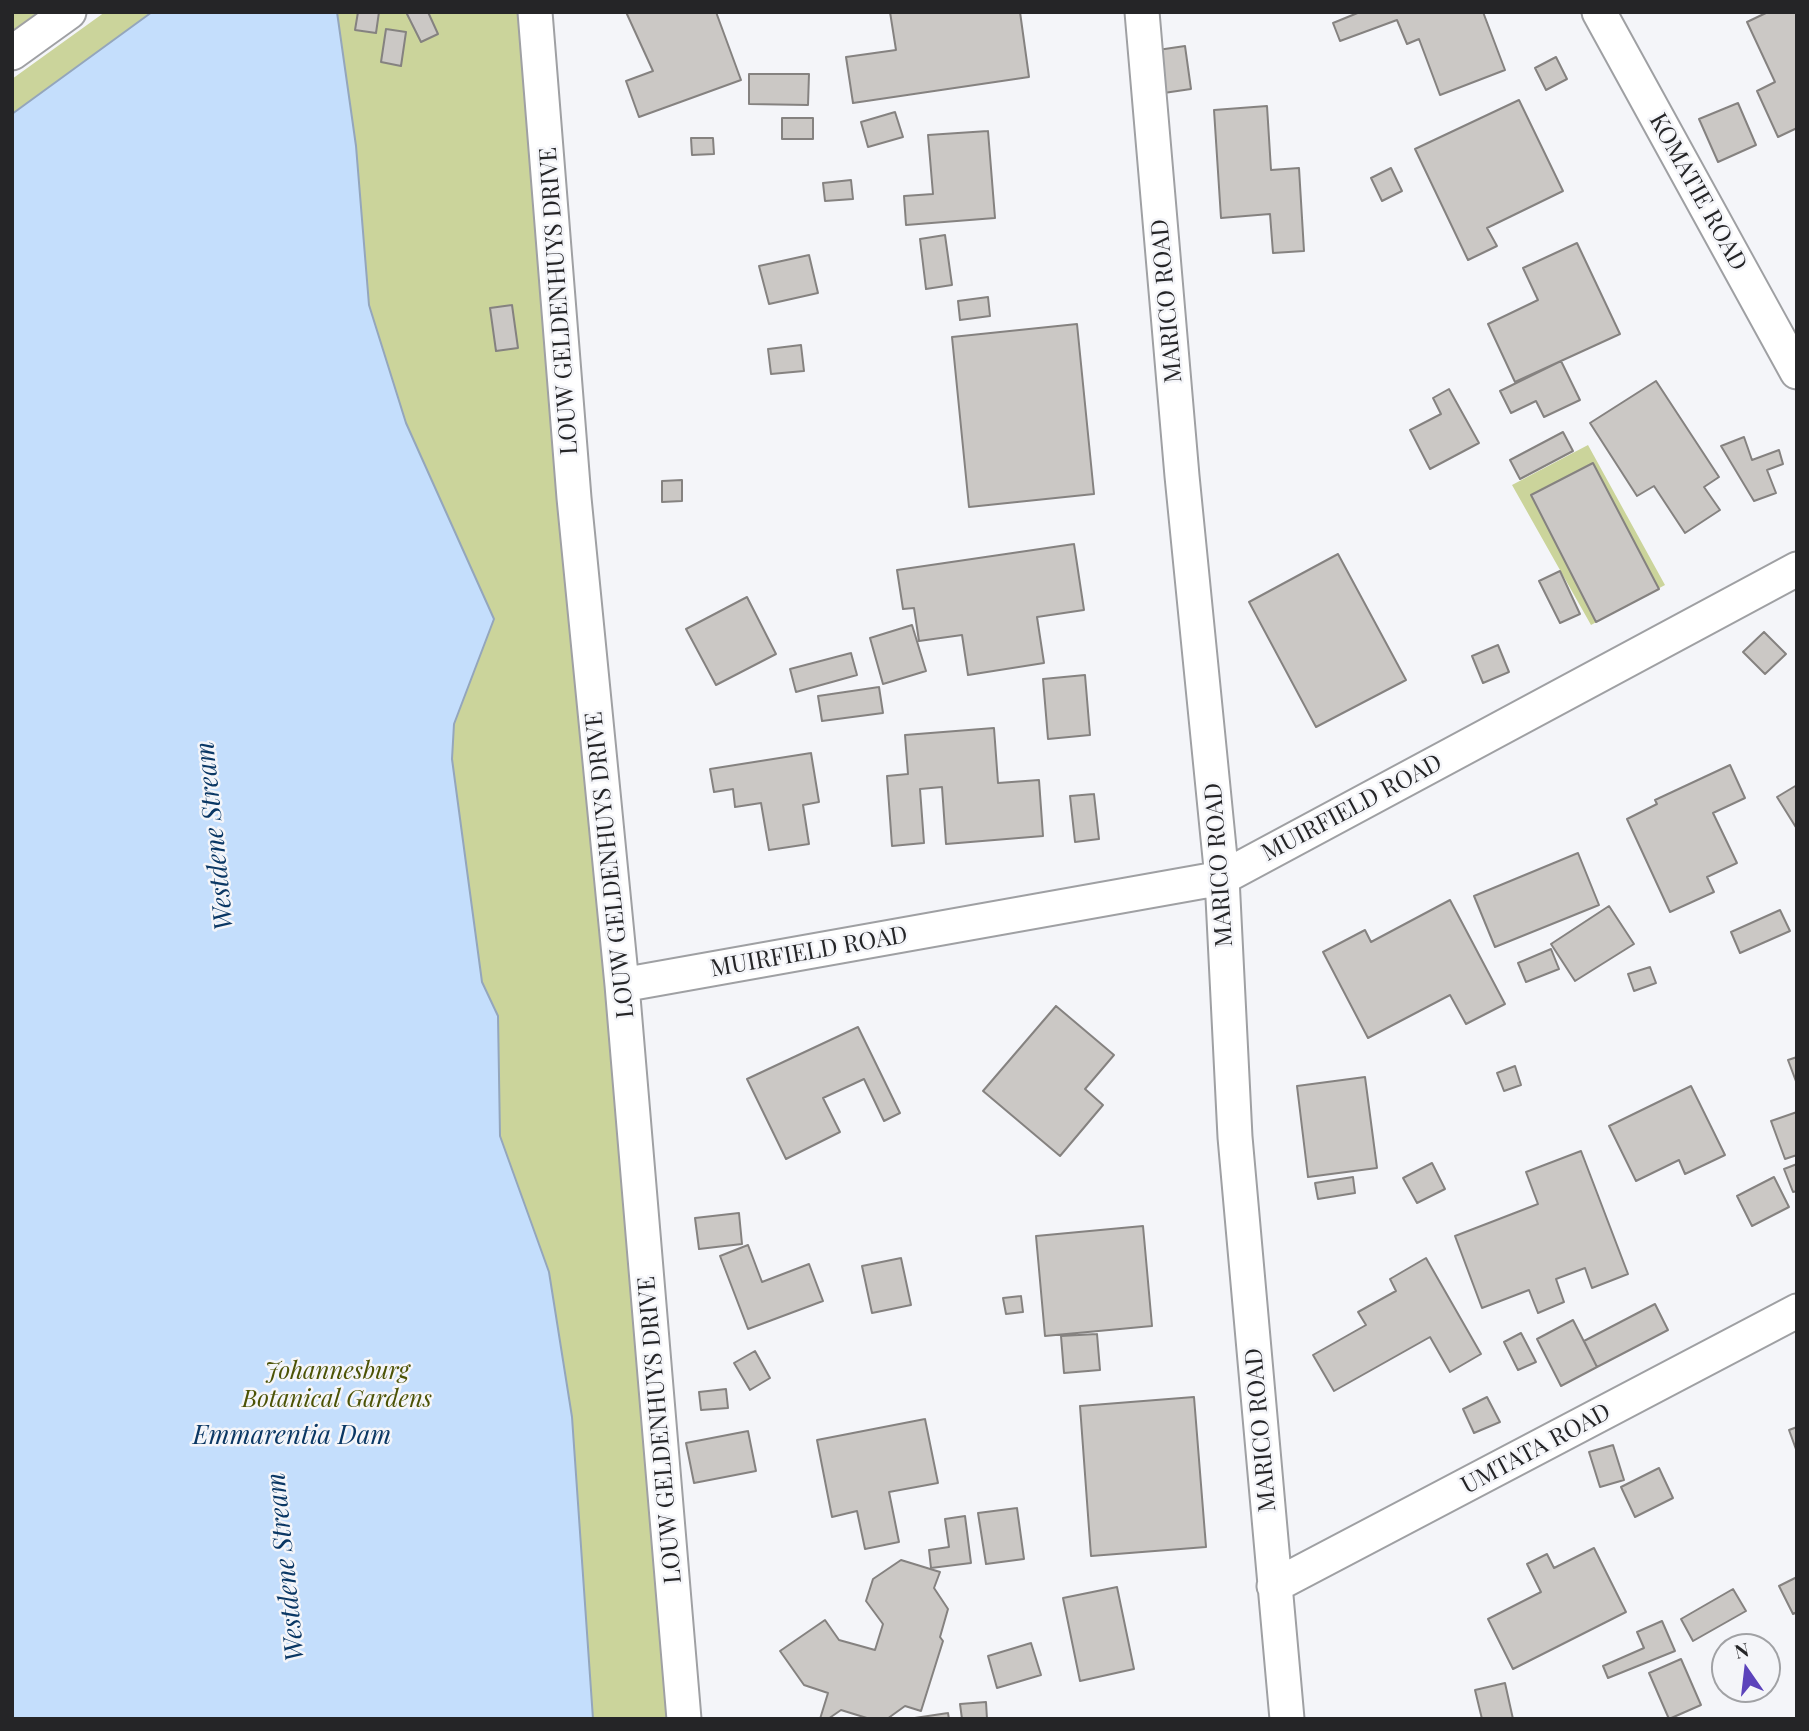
<!DOCTYPE html>
<style>
body{margin:0}
#map{position:relative;width:1809px;height:1731px;overflow:hidden;background:#f4f5f9;font-family:"Playfair Display",serif}
canvas{display:block}
.frame{position:absolute;inset:0;border:14px solid #252527;pointer-events:none}
.north{position:absolute;left:1711px;top:1633px;width:70px;height:70px;box-sizing:border-box;background:#f4f5f9;border:2px solid #a1a2a5;border-radius:50%;rotate:346deg;font-size:19px;font-weight:700;line-height:28px;text-align:center;color:#252527}
.north::after{content:'';display:block;margin:auto;width:24px;height:32px;background:#5c43bb;clip-path:polygon(50% 0,100% 100%,50% 72%,0 100%)}
</style>
<div id="map">
<canvas width="1809" height="1731"></canvas>
<div class="frame"></div>
<div class="north">N</div>
</div>
<script>
const ctx = document.querySelector('canvas').getContext('2d');
ctx.lineJoin = 'round';
function fillPath(path, color) {
  ctx.fillStyle = color;
  ctx.fill(path, 'evenodd');
}
function poly(rows) {
  const path = new Path2D();
  for (const r of rows) {
    path.moveTo(r[0], r[1]);
    for (let i = 2; i < r.length; i += 2) path.lineTo(r[i], r[i + 1]);
  }
  return path;
}
function strokePath(path, color, width, dash) {
  ctx.strokeStyle = color;
  ctx.lineWidth = width;
  ctx.lineCap = dash ? 'butt' : 'round';
  ctx.setLineDash(dash || []);
  ctx.stroke(path);
}
function write(font, color, halo, rows, align = 'center') {
  ctx.font = font + ' "Playfair Display",serif';
  ctx.lineWidth = 5;
  ctx.setLineDash([]);
  ctx.textBaseline = 'middle';
  ctx.strokeStyle = halo;
  ctx.fillStyle = color;
  for (const [text, x, y, turn = 0] of rows) {
    ctx.save();
    ctx.translate(x, y);
    ctx.rotate((+turn || 0) * Math.PI / 180);
    ctx.textAlign = isNaN(turn) ? turn : align;
    if (halo) ctx.strokeText(text, 0, 0);
    ctx.fillText(text, 0, 0);
    ctx.restore();
  }
}
const green = poly([
 [12,12,39,12,12,31],
 [105,12,532,12,688,1719,12,1719,12,79],
 [1588,445,1665,585,1591,625,1512,485]
]);
const water = poly([
 [152,12,337,12,356,146,369,305,406,423,494,619,454,724,452,759,482,982,498,1016,500,1136,549,1272,572,1417,593,1719,12,1719,12,114,152,12]
]);
const building = poly([
 [358,12,379,12,376,33,355,30,358,12],
 [406,12,428,12,438,34,421,42,406,12],
 [626,12,716,12,741,80,639,117,626,81,653,71,626,12],
 [890,12,1020,12,1029,77,853,103,846,57,896,50,890,12],
 [1360,12,1483,12,1505,70,1440,95,1419,39,1407,44,1397,20,1340,41,1333,23,1360,12],
 [1768,12,1797,12,1797,128,1778,137,1757,91,1775,82,1747,22,1768,12],
 [386,29,406,32,401,66,381,62,386,29],
 [1185,46,1191,89,1157,94,1151,51,1185,46],
 [1556,57,1567,79,1546,90,1535,68,1556,57],
 [749,74,809,74,808,105,749,104,749,74],
 [1519,100,1563,191,1487,228,1497,246,1468,260,1415,149,1519,100],
 [1738,103,1756,145,1718,162,1699,119,1738,103],
 [1267,106,1271,170,1299,168,1304,251,1273,253,1270,214,1221,218,1214,110,1267,106],
 [895,112,903,137,868,147,861,122,895,112],
 [782,118,813,118,813,139,782,139,782,118],
 [988,131,995,218,906,225,904,196,933,194,928,135,988,131],
 [691,138,713,138,714,154,692,155,691,138],
 [1391,168,1402,191,1382,201,1371,178,1391,168],
 [851,180,853,199,825,201,823,183,851,180],
 [945,235,952,285,926,289,920,239,945,235],
 [1577,243,1620,334,1515,382,1488,324,1538,300,1523,268,1577,243],
 [809,255,818,293,769,304,759,266,809,255],
 [988,297,990,316,960,320,958,301,988,297],
 [512,305,518,348,496,351,490,308,512,305],
 [1077,324,1094,494,969,507,952,337,1077,324],
 [801,345,804,371,771,374,768,349,801,345],
 [1561,361,1580,400,1544,417,1536,401,1511,413,1500,391,1561,361],
 [1656,381,1719,477,1704,487,1720,510,1685,533,1654,486,1637,496,1590,423,1656,381],
 [1449,389,1479,443,1430,469,1410,430,1441,414,1433,398,1449,389],
 [1563,432,1573,451,1520,479,1510,460,1563,432],
 [1744,437,1752,460,1779,450,1783,464,1767,470,1776,493,1754,501,1721,446,1744,437],
 [1593,463,1659,589,1596,622,1531,495,1593,463],
 [682,480,682,501,662,502,662,481,682,480],
 [1074,544,1084,610,1037,617,1044,663,968,675,962,635,919,641,914,608,903,609,897,570,1074,544],
 [1338,554,1406,680,1316,727,1249,602,1338,554],
 [1560,571,1580,614,1560,623,1539,581,1560,571],
 [747,597,776,654,716,685,686,629,747,597],
 [912,625,926,671,883,684,870,638,912,625],
 [1764,632,1786,654,1765,674,1743,652,1764,632],
 [1498,645,1509,672,1483,683,1472,656,1498,645],
 [851,653,857,675,796,692,790,669,851,653],
 [1085,675,1090,735,1048,739,1043,679,1085,675],
 [879,687,883,713,822,721,818,696,879,687],
 [994,728,998,783,1039,780,1043,836,946,844,942,787,920,789,924,843,892,846,887,776,908,774,905,735,994,728],
 [811,753,819,802,803,805,809,844,769,850,761,803,735,807,733,789,714,792,710,769,811,753],
 [1730,765,1745,798,1713,813,1737,863,1707,877,1714,892,1670,912,1627,819,1657,804,1655,800,1730,765],
 [1797,785,1797,829,1777,797,1797,785],
 [1094,794,1099,839,1075,842,1070,796,1094,794],
 [1578,853,1599,905,1495,947,1474,896,1578,853],
 [1450,900,1505,1004,1466,1024,1450,995,1368,1038,1323,952,1365,930,1371,942,1450,900],
 [1609,906,1634,944,1575,981,1551,944,1609,906],
 [1780,910,1790,931,1740,953,1731,932,1780,910],
 [1551,949,1559,969,1526,982,1518,963,1551,949],
 [1650,967,1656,983,1634,991,1628,974,1650,967],
 [1056,1006,1114,1055,1085,1089,1103,1105,1060,1156,983,1091,1056,1006],
 [858,1027,900,1113,884,1121,864,1079,823,1098,840,1132,786,1159,747,1079,858,1027],
 [1797,1057,1797,1084,1788,1060,1797,1057],
 [1515,1066,1521,1085,1504,1091,1497,1073,1515,1066],
 [1365,1077,1377,1168,1308,1177,1297,1086,1365,1077],
 [1691,1086,1725,1155,1685,1174,1679,1160,1636,1181,1609,1126,1691,1086],
 [1797,1112,1797,1155,1785,1159,1771,1121,1797,1112],
 [1581,1151,1628,1274,1592,1288,1585,1268,1556,1279,1564,1302,1538,1313,1529,1290,1482,1308,1455,1236,1538,1204,1526,1172,1581,1151],
 [1432,1163,1445,1189,1417,1203,1403,1178,1432,1163],
 [1797,1164,1797,1191,1793,1192,1784,1169,1797,1164],
 [1353,1177,1355,1193,1318,1199,1315,1183,1353,1177],
 [1774,1177,1789,1207,1752,1226,1737,1196,1774,1177],
 [739,1213,742,1244,699,1249,695,1218,739,1213],
 [1143,1226,1152,1326,1045,1336,1036,1236,1143,1226],
 [748,1245,762,1282,809,1264,823,1301,748,1329,720,1256,748,1245],
 [901,1258,911,1305,872,1313,862,1266,901,1258],
 [1426,1258,1481,1354,1450,1372,1430,1337,1334,1391,1313,1355,1366,1325,1358,1312,1396,1291,1390,1279,1426,1258],
 [1021,1296,1023,1312,1006,1314,1003,1298,1021,1296],
 [1655,1304,1668,1330,1597,1367,1584,1341,1655,1304],
 [1573,1320,1597,1367,1561,1386,1537,1339,1573,1320],
 [1521,1333,1536,1362,1518,1370,1504,1342,1521,1333],
 [1097,1334,1100,1370,1064,1373,1061,1336,1097,1334],
 [755,1351,770,1378,750,1390,734,1363,755,1351],
 [726,1389,728,1408,701,1410,699,1392,726,1389],
 [1194,1397,1206,1547,1091,1556,1080,1406,1194,1397],
 [1487,1397,1500,1422,1474,1433,1463,1409,1487,1397],
 [925,1419,938,1483,889,1492,899,1542,865,1549,857,1511,832,1517,817,1440,925,1419],
 [1797,1427,1797,1452,1789,1430,1797,1427],
 [748,1431,756,1471,694,1483,686,1443,748,1431],
 [1613,1445,1624,1480,1600,1487,1589,1452,1613,1445],
 [1659,1468,1673,1498,1635,1517,1621,1487,1659,1468],
 [1017,1508,1024,1559,986,1564,978,1513,1017,1508],
 [965,1516,971,1563,931,1568,929,1550,949,1547,945,1519,965,1516],
 [1594,1548,1626,1612,1513,1669,1488,1619,1541,1592,1527,1564,1547,1554,1554,1568,1594,1548],
 [901,1560,940,1572,934,1588,948,1609,940,1637,943,1641,921,1711,905,1706,887,1719,870,1719,841,1710,828,1719,820,1719,828,1693,804,1685,780,1651,825,1620,839,1640,875,1650,883,1624,866,1601,873,1579,901,1560],
 [1797,1577,1797,1612,1793,1614,1779,1586,1797,1577],
 [1117,1587,1134,1669,1080,1681,1063,1598,1117,1587],
 [1733,1589,1746,1611,1693,1641,1681,1619,1733,1589],
 [1662,1621,1675,1651,1608,1678,1603,1666,1644,1648,1637,1632,1662,1621],
 [1031,1643,1041,1675,997,1688,988,1656,1031,1643],
 [1681,1659,1701,1705,1669,1719,1649,1673,1681,1659],
 [1505,1683,1513,1719,1482,1719,1475,1690,1505,1683],
 [986,1702,987,1719,962,1719,960,1704,986,1702],
 [948,1713,949,1719,908,1719,948,1713]
]);
const minor = poly([
 [535,12,574,498,622,985,684,1719],
 [1142,12,1182,476,1222,878,1235,1137,1287,1719],
 [1599,12,1797,372],
 [12,53,69,12],
 [622,985,1222,878,1797,569],
 [1274,1586,1797,1311]
]);
const streetNames = [
 ["KOMATIE ROAD",1698,192,61],
 ["LOUW GELDENHUYS DRIVE",559,301,-94],
 ["MARICO ROAD",1167,301,-95],
 ["MUIRFIELD ROAD",1352,808,-28],
 ["LOUW GELDENHUYS DRIVE",610,865,-96],
 ["MARICO ROAD",1219,865,-94],
 ["MUIRFIELD ROAD",809,952,-10],
 ["LOUW GELDENHUYS DRIVE",660,1430,-95],
 ["MARICO ROAD",1261,1430,-95],
 ["UMTATA ROAD",1536,1449,-28]
];
const parkNames = [
 ["Johannesburg",337,1372],
 ["Botanical Gardens",337,1400]
];
const waterNames = [
 ["Westdene Stream",215,836,-96],
 ["Emmarentia Dam",292,1436],
 ["Westdene Stream",286,1567,-96]
];
fillPath(green, '#cbd49b');
fillPath(water, '#c4defc');
strokePath(water, '#94a6bc', 2);
fillPath(building, '#cbc8c5');
strokePath(building, '#858280', 2);
strokePath(minor, '#9fa0a3', 37);
strokePath(minor, '#fff', 33);
write('24px', '#252527', '#f4f5f9', streetNames);
write('italic 24px', '#4b5205', '#f4f5f9', parkNames);
write('italic 26px', '#0a3764', '#f4f5f9', waterNames);
</script>
